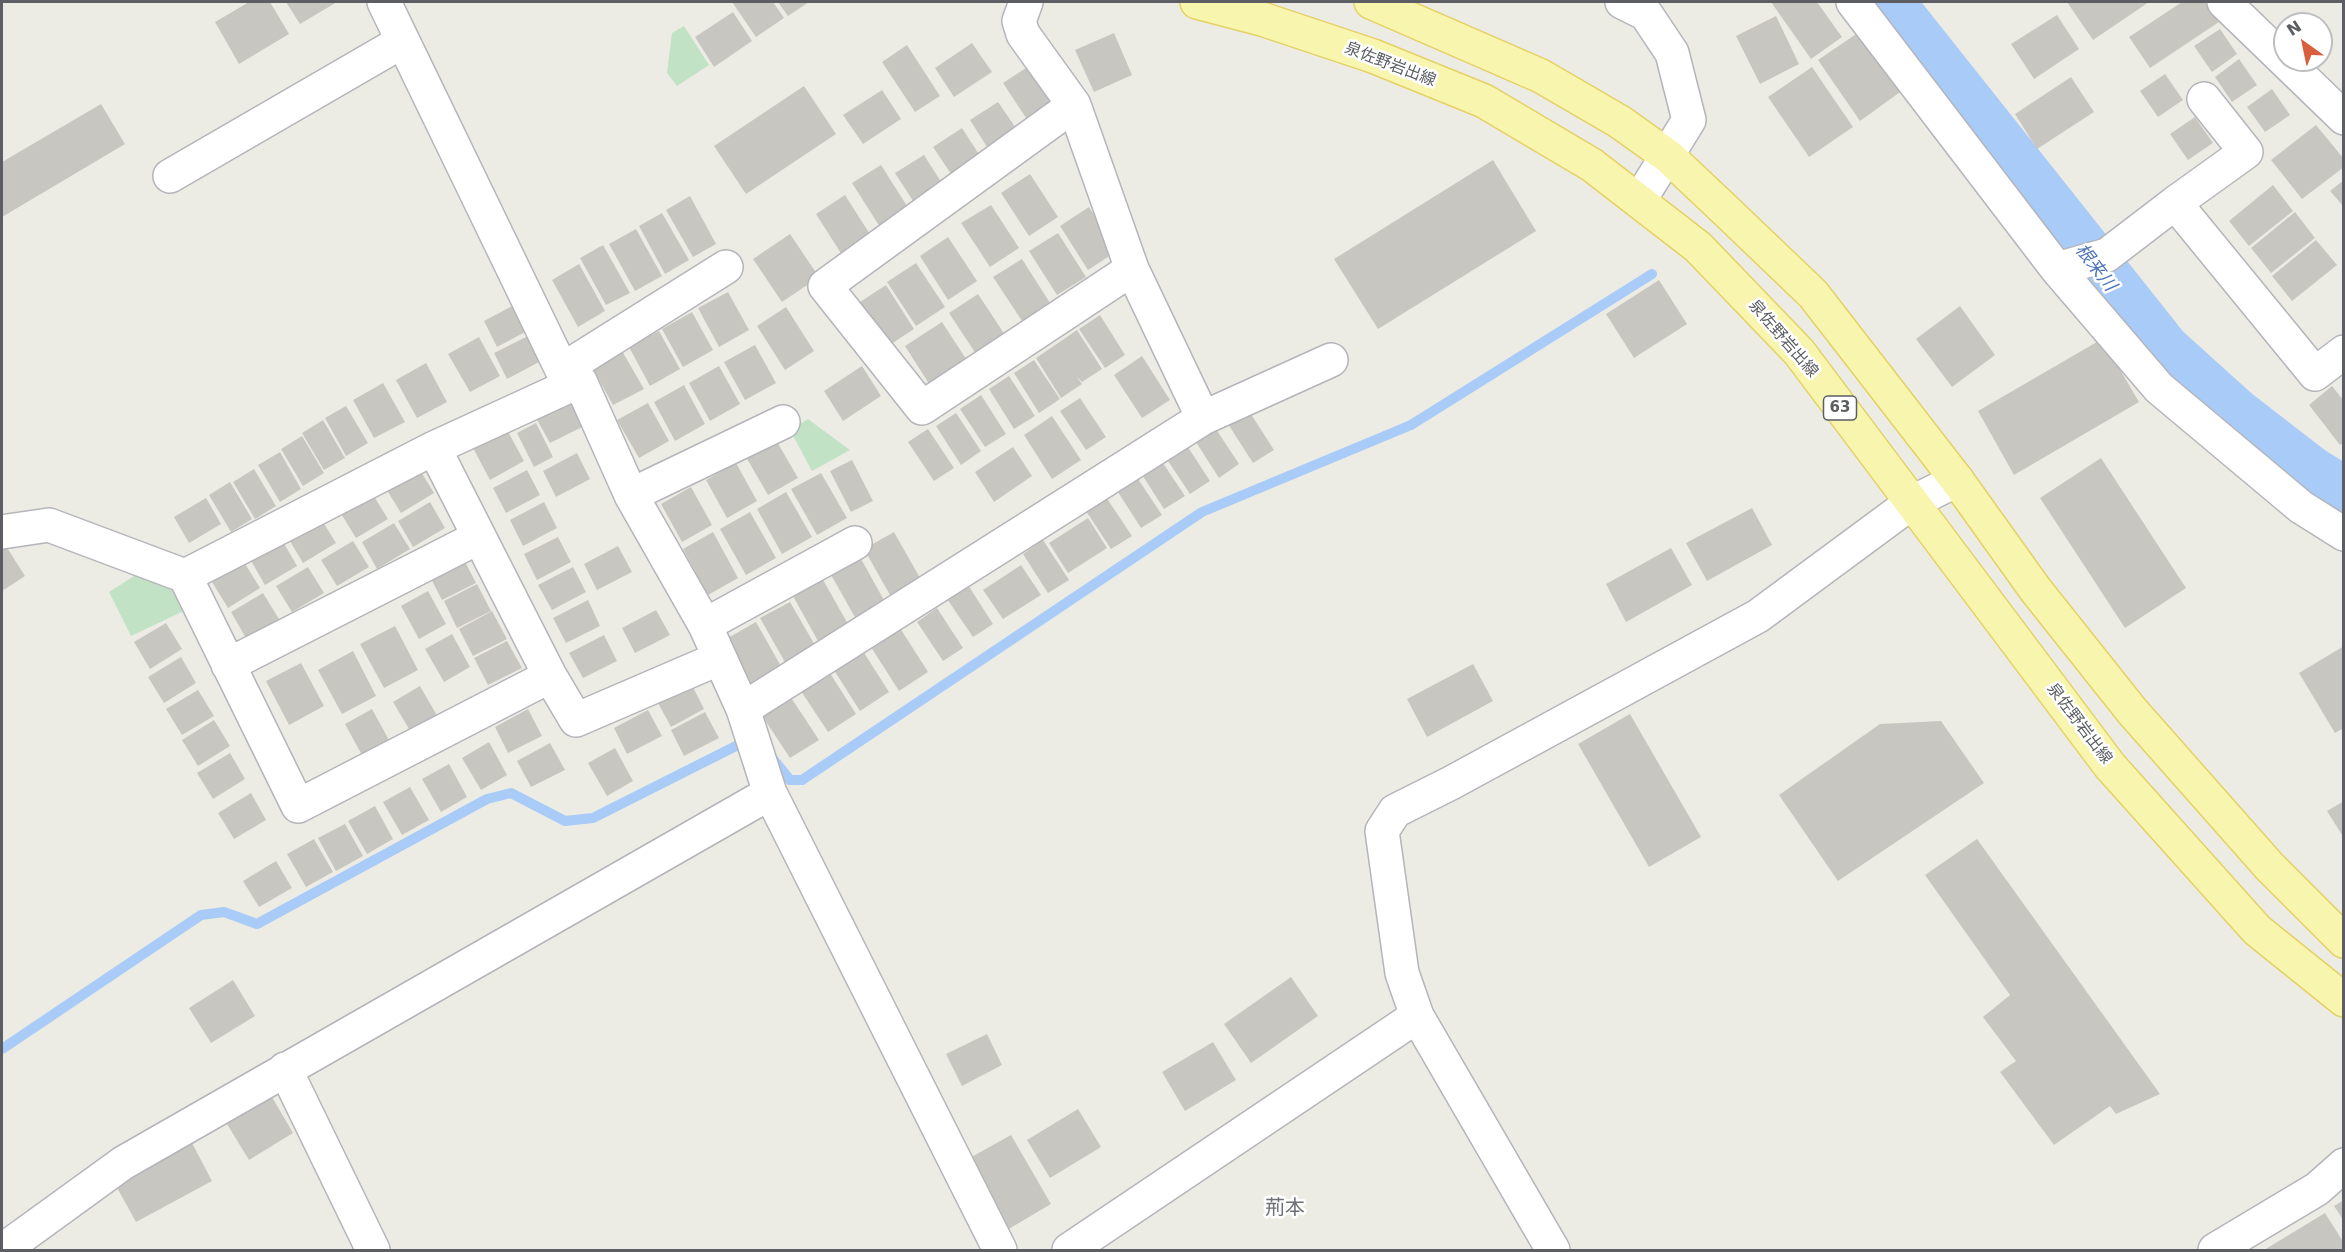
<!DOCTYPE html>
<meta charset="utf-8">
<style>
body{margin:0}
#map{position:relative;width:2345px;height:1252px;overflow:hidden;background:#edece4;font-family:"DejaVu Sans",sans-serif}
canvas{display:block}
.frame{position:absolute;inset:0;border:3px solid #5c5e63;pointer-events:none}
.north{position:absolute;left:2273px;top:12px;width:60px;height:60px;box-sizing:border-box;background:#fff;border:2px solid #bebfc1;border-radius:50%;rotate:327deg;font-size:16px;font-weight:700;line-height:24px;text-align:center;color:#5c5e63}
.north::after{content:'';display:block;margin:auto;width:21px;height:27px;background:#d95e3d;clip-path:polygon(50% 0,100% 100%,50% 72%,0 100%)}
</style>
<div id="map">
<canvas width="2345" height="1252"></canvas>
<div class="frame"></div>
<div class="north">N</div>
</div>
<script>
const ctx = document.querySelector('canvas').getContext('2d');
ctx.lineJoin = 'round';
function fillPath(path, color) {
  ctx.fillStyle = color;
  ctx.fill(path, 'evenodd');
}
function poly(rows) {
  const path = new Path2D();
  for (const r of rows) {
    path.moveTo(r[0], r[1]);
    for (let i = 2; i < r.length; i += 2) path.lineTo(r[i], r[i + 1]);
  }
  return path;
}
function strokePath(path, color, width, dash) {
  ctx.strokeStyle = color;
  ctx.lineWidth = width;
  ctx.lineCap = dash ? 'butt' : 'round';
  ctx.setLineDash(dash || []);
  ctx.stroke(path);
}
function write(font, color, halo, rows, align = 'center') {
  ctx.font = font + ' "DejaVu Sans","Noto Sans JP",sans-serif';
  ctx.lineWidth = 5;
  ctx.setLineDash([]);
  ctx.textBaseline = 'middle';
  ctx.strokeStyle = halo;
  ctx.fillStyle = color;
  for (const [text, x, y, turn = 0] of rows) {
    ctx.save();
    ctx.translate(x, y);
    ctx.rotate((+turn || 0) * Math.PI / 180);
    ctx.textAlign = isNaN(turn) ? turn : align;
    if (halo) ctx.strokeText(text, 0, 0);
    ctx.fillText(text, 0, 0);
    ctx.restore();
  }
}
const green = poly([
 [684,26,709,65,677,86,667,73,672,33],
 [808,419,850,450,812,471,790,430],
 [142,571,169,581,188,609,131,636,109,592]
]);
const stream = poly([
 [769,754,790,780,802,780,1202,512,1411,425,1652,274],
 [2,1049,201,915,224,912,257,924,487,799,511,793,565,821,593,818,736,746,750,747]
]);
const river = poly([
 [1883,2,2161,352,2233,417,2308,475,2344,497]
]);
const building = poly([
 [249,2,270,2,289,34,239,64,215,22],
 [286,2,337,2,300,24],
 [732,2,773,2,784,18,756,37],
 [778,2,809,2,788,16],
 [1771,2,1817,2,1842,37,1811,59],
 [2067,2,2149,2,2093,40],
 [2182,2,2205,2,2219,22,2150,68,2129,37],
 [733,12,752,41,714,67,695,37],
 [2057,15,2079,49,2034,79,2011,44],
 [1776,16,1799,64,1760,84,1736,36],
 [2220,29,2237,54,2212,72,2194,46],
 [1862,30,1903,90,1860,121,1818,60],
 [1114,33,1132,75,1094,92,1075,50],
 [972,43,992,72,954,97,935,68],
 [907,45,940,96,915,112,882,62],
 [2239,59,2257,85,2232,102,2215,77],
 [1032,64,1061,108,1032,127,1003,83],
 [1812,67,1853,127,1809,157,1768,97],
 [2165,74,2183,100,2158,117,2140,91],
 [2071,77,2094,112,2037,149,2015,114],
 [804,86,836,134,746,194,714,146],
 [2272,89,2290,115,2265,132,2247,107],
 [882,90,901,119,863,144,843,115],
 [998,102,1018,131,989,150,970,120],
 [101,104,125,144,2,217,2,162],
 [2195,117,2213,143,2188,160,2170,134],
 [2316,125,2344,159,2344,167,2302,199,2271,160],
 [962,128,982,159,953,177,933,147],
 [924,155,943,185,915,204,895,173],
 [1493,160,1536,231,1378,329,1334,259],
 [881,165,909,209,880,227,852,183],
 [1030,174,1058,217,1029,236,1001,193],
 [2344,180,2344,207,2330,191],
 [2273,185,2293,211,2249,246,2229,221],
 [845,195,873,239,844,258,816,214],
 [690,196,716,244,693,257,666,210],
 [991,205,1019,248,990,267,961,223],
 [1089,207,1117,251,1088,270,1060,226],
 [2295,212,2315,238,2271,273,2251,248],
 [662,213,689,260,665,274,639,226],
 [636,229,662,276,635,291,609,244],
 [1058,233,1086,277,1057,295,1029,251],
 [790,234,819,277,782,302,753,259],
 [948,237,977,281,948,300,920,256],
 [2316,240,2337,265,2292,301,2272,276],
 [603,245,630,293,606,305,580,258],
 [1022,259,1050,303,1022,321,993,277],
 [916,263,945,307,916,326,887,282],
 [579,264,605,311,578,327,552,280],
 [1659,280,1687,324,1634,358,1606,314],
 [886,285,914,329,885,348,857,304],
 [728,292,749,330,719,347,698,308],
 [978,294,1007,338,978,357,949,313],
 [518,303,531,329,497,347,484,321],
 [1960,306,1995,355,1952,387,1916,339],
 [786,307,814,351,785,370,757,326],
 [692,312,713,350,683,367,662,329],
 [1100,315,1125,355,1105,368,1079,329],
 [942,322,970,365,933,390,905,346],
 [1077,330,1102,369,1082,382,1076,376,1082,384,1061,398,1036,358],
 [659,331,680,369,650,386,629,347],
 [528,336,541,361,507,379,494,353],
 [479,337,500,376,470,392,448,354],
 [2102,339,2139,402,2014,475,1978,411],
 [755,345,776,383,745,400,724,362],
 [622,351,644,389,613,405,592,367],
 [1142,356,1170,400,1142,418,1114,375],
 [1034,360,1060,399,1039,413,1014,373],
 [426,363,447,402,417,418,396,380],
 [719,366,740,404,710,421,689,383],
 [862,366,881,396,843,421,824,391],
 [1009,376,1035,416,1014,429,989,389],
 [383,383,405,422,374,438,353,400],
 [684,385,705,424,675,441,654,402],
 [2332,386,2344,401,2344,442,2340,445,2309,405],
 [981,395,1006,434,985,447,960,409],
 [1080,398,1106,437,1086,450,1060,411],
 [571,400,584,426,550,443,536,418],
 [648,403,669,441,639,458,617,420],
 [346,406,368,443,346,456,325,418],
 [1249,411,1274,450,1253,463,1228,424],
 [956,413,981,451,961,465,936,426],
 [1052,416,1081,460,1052,479,1024,435],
 [323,420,345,458,324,470,302,433],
 [536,423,553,457,534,467,517,433],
 [1214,426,1239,464,1219,478,1194,439],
 [506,428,524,461,490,480,472,446],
 [928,429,954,468,934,481,908,442],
 [302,436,324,473,303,486,281,449],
 [776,440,798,478,768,495,746,457],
 [1184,441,1210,481,1190,494,1164,455],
 [1013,447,1032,476,994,502,975,472],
 [280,452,301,489,280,502,258,465],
 [577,453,590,479,556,497,543,471],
 [1159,457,1185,496,1164,509,1139,470],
 [2101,458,2186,588,2125,628,2040,498],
 [852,460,873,501,851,512,830,471],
 [736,463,757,501,727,518,706,480],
 [418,467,434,493,401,513,385,487],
 [254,469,276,506,255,519,233,482],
 [527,470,540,495,506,513,493,488],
 [821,473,847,518,817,535,791,489],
 [1136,476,1162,515,1141,528,1116,489],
 [230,482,252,519,231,532,209,495],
 [691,487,712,525,682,542,661,504],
 [786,492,812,537,782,554,757,509],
 [372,493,388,519,356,538,340,512],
 [1106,497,1132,536,1111,549,1086,511],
 [206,498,221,524,189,543,174,517],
 [430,502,445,528,413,547,398,521],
 [544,502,557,528,523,546,510,520],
 [1752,508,1772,545,1707,581,1686,543],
 [750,512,776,558,746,575,720,529],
 [320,517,336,543,303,563,287,536],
 [1088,518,1107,548,1068,573,1049,543],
 [394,523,410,549,377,569,362,542],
 [713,532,738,578,708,595,683,549],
 [894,532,920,578,890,595,864,549],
 [558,537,571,562,537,580,524,554],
 [282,540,297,566,265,585,250,559],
 [1043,540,1069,580,1048,593,1023,554],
 [353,541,369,567,337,586,321,560],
 [6,546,25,576,2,591,2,548],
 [618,546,632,572,597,590,584,564],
 [1671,548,1692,585,1626,622,1606,584],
 [462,556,476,583,442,600,428,573],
 [860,557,885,602,856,619,830,573],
 [244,562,260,588,228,608,212,582],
 [1021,565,1041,595,1003,619,983,590],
 [308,567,324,593,292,612,276,586],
 [573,567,586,592,552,610,538,585],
 [822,578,848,624,818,641,793,596],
 [477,584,491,611,457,628,444,601],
 [968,585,993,624,973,637,947,599],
 [428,591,446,624,419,639,401,606],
 [263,593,279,619,246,638,231,612],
 [588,600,600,626,566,643,553,618],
 [790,602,816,647,786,664,760,618],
 [937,608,963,648,943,661,917,622],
 [656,610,670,635,635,653,622,628],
 [492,611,507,639,473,656,459,629],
 [756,622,782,668,752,685,726,639],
 [166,623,182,649,150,669,134,642],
 [395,626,418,670,384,688,360,644],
 [900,628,928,672,899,691,871,647],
 [452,634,470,667,444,682,425,649],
 [604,635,617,661,583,678,569,653],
 [507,641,522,668,488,685,474,658],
 [2344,646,2344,728,2335,733,2299,673],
 [861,648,889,692,860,711,832,667],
 [353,651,376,696,342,714,318,670],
 [181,657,196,683,164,703,148,677],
 [301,663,324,706,289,725,266,681],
 [1473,664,1493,701,1427,737,1407,699],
 [828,670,856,714,828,732,799,688],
 [691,683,704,709,671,727,657,701],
 [420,686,439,719,412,734,393,702],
 [198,690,214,716,182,735,166,709],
 [790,696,819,740,790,758,761,714],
 [372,709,390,742,363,757,345,724],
 [528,709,542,736,508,753,495,727],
 [648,710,662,736,627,754,614,728],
 [705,712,719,738,684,756,671,730],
 [1630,714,1701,837,1649,867,1578,744],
 [214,720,230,746,198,766,182,740],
 [1941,721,1984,783,1838,881,1779,795,1880,724],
 [489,742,507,775,481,790,462,758],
 [550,743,565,770,531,787,517,761],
 [615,748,633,781,607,796,588,763],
 [230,753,245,779,213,799,197,773],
 [449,764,467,797,441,812,422,779],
 [410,787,429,820,402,835,383,802],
 [251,793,266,820,234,839,218,813],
 [2344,801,2344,838,2327,811],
 [375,806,393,839,367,854,348,821],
 [345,824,363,856,336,871,318,838],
 [314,839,333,872,306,887,287,854],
 [1977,839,2160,1094,2116,1114,2110,1106,2054,1145,2000,1072,2016,1061,1983,1017,2010,995,1925,875],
 [276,861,292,888,259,907,243,881],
 [1291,977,1318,1016,1251,1063,1224,1024],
 [233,980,255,1016,211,1043,189,1008],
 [987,1034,1002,1065,962,1086,946,1054],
 [1213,1042,1236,1080,1185,1111,1162,1072],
 [272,1097,293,1133,249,1160,227,1124],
 [1078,1109,1101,1147,1050,1178,1027,1140],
 [1011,1135,1051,1204,1007,1230,966,1160],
 [192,1143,212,1181,136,1222,115,1184],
 [2344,1200,2344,1221,2334,1206],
 [2325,1213,2344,1243,2344,1250,2264,1250]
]);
const minor = poly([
 [384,2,562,370,580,381,631,495,705,625,743,709,770,793,1000,1250],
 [1853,2,2057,269,2159,388,2301,507,2344,534],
 [2224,2,2344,118],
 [2204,99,2246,152,2175,203,2315,374,2344,352],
 [1074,105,825,286,922,408,1132,269],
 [170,176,403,41],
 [2057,269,2107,255,2175,203],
 [562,370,726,267],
 [1203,418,1331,360],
 [631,495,783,422],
 [2,532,49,525,185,576,434,448,580,381],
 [185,576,298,806,550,676,434,448],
 [705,625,855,543],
 [228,665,479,537],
 [550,676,576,720,720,658],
 [743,709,1203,418,1132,269,1074,105,1023,34,1019,21,1026,2],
 [285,1069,373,1250],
 [3,1250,123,1163,770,793],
 [1069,1250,1417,1016],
 [1553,1250,1417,1016,1402,973,1382,831,1395,811,1451,783,1758,616,1911,503,1957,480],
 [2215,1250,2317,1189,2344,1165]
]);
const tertiary = poly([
 [1622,2,1646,14,1672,53,1689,120,1639,201]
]);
const primary = poly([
 [1197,2,1262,19,1373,56,1484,101,1592,165,1698,247,1799,352,2110,766,2257,930,2344,1000],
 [1371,2,1541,76,1620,122,1669,157,1722,207,1813,294,1957,480,2035,589,2132,711,2269,866,2344,941]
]);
const shields = [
 [1840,408,33]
];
const shieldNames = [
 ["63",1840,408]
];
const streetNames = [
 ["泉佐野岩出線",1390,65,21],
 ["泉佐野岩出線",1783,339,49],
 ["泉佐野岩出線",2079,724,53]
];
const waterNames = [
 ["根来川",2095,268,52]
];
const quarterNames = [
 ["荊本",1285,1209]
];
fillPath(green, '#c2e2c6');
strokePath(stream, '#a9cbf7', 10);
strokePath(river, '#a9cbf7', 60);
fillPath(building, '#c8c6c0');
strokePath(minor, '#b4b5ba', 36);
strokePath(tertiary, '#b4b5ba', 36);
strokePath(primary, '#e4d165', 36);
strokePath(minor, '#fff', 33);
strokePath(tertiary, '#fff', 33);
strokePath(primary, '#f7f5ae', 33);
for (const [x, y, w] of shields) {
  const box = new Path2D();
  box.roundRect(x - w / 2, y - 12, w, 24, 4.5);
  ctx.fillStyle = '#fff';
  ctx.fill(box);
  strokePath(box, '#5c5e63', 1.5);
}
write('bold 15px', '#5c5e63', null, shieldNames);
write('16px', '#5c5e63', '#fff', streetNames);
write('italic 18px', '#4e74b8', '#fff', waterNames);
write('20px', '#6d7075', '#fff', quarterNames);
</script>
